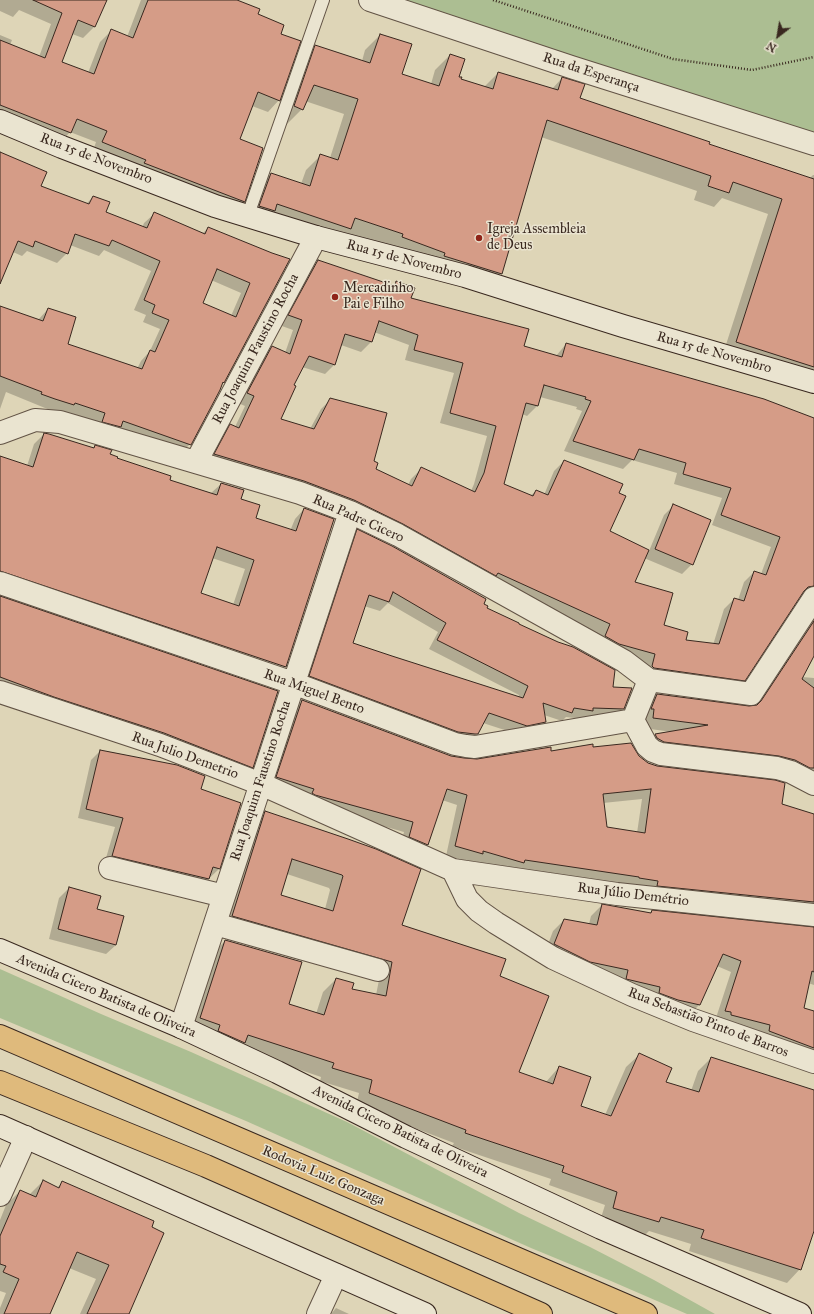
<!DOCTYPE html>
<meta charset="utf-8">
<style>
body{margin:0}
#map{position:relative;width:814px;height:1314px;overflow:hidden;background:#ded5b7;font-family:"IM FELL Great Primer",serif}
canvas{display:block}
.north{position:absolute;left:758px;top:16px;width:40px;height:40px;-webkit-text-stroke:3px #eae4d0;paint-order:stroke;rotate:211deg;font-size:11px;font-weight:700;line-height:16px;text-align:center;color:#39281f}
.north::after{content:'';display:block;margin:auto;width:14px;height:18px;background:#39281f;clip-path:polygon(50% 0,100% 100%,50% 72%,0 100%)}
</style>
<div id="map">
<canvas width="814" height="1314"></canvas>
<div class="north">N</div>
</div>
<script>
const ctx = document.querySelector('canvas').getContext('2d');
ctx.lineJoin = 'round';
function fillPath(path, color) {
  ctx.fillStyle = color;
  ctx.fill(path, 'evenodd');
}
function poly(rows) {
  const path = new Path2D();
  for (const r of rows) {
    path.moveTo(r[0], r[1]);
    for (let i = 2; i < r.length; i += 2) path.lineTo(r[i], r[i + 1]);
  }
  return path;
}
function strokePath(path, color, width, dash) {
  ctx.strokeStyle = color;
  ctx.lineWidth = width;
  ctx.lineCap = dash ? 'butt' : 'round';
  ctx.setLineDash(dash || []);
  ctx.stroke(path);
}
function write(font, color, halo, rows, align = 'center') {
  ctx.font = font + ' "IM FELL Great Primer",serif';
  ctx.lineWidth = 3;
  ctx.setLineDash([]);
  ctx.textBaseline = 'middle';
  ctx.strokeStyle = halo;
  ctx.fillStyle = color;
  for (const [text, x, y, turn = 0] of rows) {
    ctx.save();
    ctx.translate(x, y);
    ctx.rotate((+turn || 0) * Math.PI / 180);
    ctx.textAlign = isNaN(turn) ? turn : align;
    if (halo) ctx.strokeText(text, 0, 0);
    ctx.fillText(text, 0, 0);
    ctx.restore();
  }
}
const green = poly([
 [407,0,814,0,814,133,496,32],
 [0,969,101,1014,191,1052,347,1122,519,1213,590,1247,654,1280,715,1314,687,1314,611,1281,531,1248,246,1121,0,1018]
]);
const shadow = poly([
 [0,0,106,0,94,27,83,38,72,34,61,62,88,73,100,42,112,30,127,37,141,0,234,0,256,15,280,35,279,100,268,112,252,106,239,139,244,201,232,213,92,154,96,142,70,132,59,144,0,121,0,35,12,40,10,45,39,57,51,24,19,10,13,17,0,11],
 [380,35,401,75,431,84,435,70,450,55,458,77,460,79,484,87,498,73,552,89,562,78,579,99,708,145,809,179,813,175,814,175,814,378,722,357,768,214,722,198,714,207,694,200,697,191,541,137,501,273,486,288,245,221,256,189,271,174,301,184,306,170,321,155,330,158,344,114,305,101,302,109,287,124,280,121,301,61,316,46,362,61,365,50],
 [0,153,40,187,86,204,93,197,105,213,142,228,144,223,154,214,202,234,208,228,271,254,223,382,190,444,180,454,96,422,66,412,64,415,45,408,6,392,0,409,0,307,38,320,48,309,66,345,137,369,141,361,150,351,160,329,143,322,146,315,134,310,151,271,104,250,99,256,70,245,67,253,57,263,27,251,22,256,13,252,0,281],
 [211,280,241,293,231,316,201,303],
 [318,261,393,286,396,282,410,298,523,347,556,356,566,344,814,419,814,601,805,595,799,596,744,680,734,690,644,678,596,646,601,635,488,583,393,533,205,464,221,435,231,425,235,427,245,406,238,403,262,357,272,347,285,353,293,330,279,325,308,271],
 [374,332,409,345,405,360,454,373,440,423,487,436,474,484,471,491,421,469,411,479,408,485,374,469,373,462,331,399,321,409,310,429,280,419,293,386,302,367,325,374,335,364,341,345,361,352,371,342],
 [540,397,577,407,576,409,582,411,564,451,623,469,632,460,677,473,674,484,722,498,712,525,771,547,761,574,754,572,744,582,738,600,734,599,724,609,713,645,685,641,662,626,633,582,644,558,682,574,692,564,673,506,664,515,649,551,608,532,618,493,564,461,554,471,544,495,536,491,530,496,502,484,522,414,527,416,537,406],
 [44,434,92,449,95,446,116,458,169,480,211,493,221,484,240,499,255,518,290,531,295,519,304,509,333,520,285,667,275,677,0,583,0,457,27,466,34,444],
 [212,558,245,569,233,605,199,594],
 [358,531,483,605,486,609,612,688,623,708,614,717,586,716,583,719,566,717,562,721,544,715,545,722,536,731,517,734,483,723,477,733,468,742,301,685,349,540],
 [388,603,438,632,429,649,519,695,518,698,352,643,364,606,380,611],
 [0,597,252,767,242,777,0,690],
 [814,617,814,654,802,677,814,678,814,779,645,745,655,735,672,732,643,728,647,705,657,695,749,707,755,707],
 [302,701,450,757,477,760,593,748,638,756,648,763,814,815,814,914,513,872,474,861,472,863,446,856,457,805,442,800,428,845,418,855,400,847,404,832,305,804,267,787,292,711],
 [642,799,637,833,606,828,603,803],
 [100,751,199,790,219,869,199,888,104,865,115,827,78,818,91,760],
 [265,813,376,850,401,926,499,977,517,1073,546,1082,559,1067,580,1106,605,1115,626,1067,640,1054,665,1082,691,1091,698,1071,711,1058,814,1091,814,1227,800,1269,787,1283,689,1251,691,1244,649,1231,645,1235,600,1221,605,1205,549,1185,551,1179,452,1146,454,1143,356,1106,359,1093,320,1081,321,1077,187,1031,212,954,225,941,287,1004,316,1014,323,992,336,979,351,990,376,995,380,975,219,929,252,826],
 [287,874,329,888,330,890,325,909,280,896],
 [69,888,96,910,116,945,106,954,49,939,59,898],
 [602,905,650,913,652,911,814,935,814,985,808,983,803,1008,814,1012,814,1062,715,1021,731,972,717,966,699,1005,689,1015,544,955,553,931,564,920,589,924,591,916],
 [43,1181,57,1188,62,1182,153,1222,128,1314,80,1314,96,1279,69,1268,49,1314,0,1314,0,1308,6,1293,0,1291,0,1220,6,1205,20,1191,29,1195],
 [336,1308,349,1314,331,1314]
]);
const building = poly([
 [33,0,107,0,95,27,78,20,62,62,94,74,111,29,133,38,148,0,237,0,260,9,258,14,284,25,281,34,301,41,280,101,258,92,240,139,263,148,245,202,144,163,146,160,102,142,107,131,77,119,71,133,0,105,0,40,45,58,62,13,33,0],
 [380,34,412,44,402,74,439,86,450,54,465,59,459,77,462,77,461,79,493,89,498,72,558,90,562,77,585,84,580,98,710,142,709,144,814,179,814,367,736,342,782,199,733,182,729,193,708,186,711,176,547,120,502,274,444,256,445,253,402,237,403,234,355,218,351,229,277,204,275,211,259,206,271,173,310,186,320,154,338,160,358,99,314,85,303,110,294,106,315,45,370,63,380,34],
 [0,152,47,172,41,186,89,204,93,196,110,202,106,212,147,228,154,212,205,234,208,227,272,253,290,259,224,383,223,382,220,390,191,445,123,421,121,427,102,422,105,413,75,403,74,405,55,399,41,394,42,392,0,376,0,306,43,321,48,308,76,317,68,344,142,369,150,350,155,352,169,320,152,313,155,305,144,300,160,261,112,240,109,246,75,234,68,254,35,241,33,247,18,241,0,284,0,152],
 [217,269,250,283,236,317,203,303,217,269],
 [318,260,395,286,396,281,415,288,411,298,529,329,524,346,562,357,566,343,764,399,814,418,814,586,808,587,804,591,745,681,654,668,652,666,655,654,619,644,605,636,610,624,498,573,496,576,403,524,354,500,304,481,214,454,230,424,239,428,254,396,247,393,272,346,290,354,302,320,288,315,318,260],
 [379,321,418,335,414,350,463,363,450,413,496,426,484,473,475,492,421,467,412,486,376,469,378,463,374,461,387,413,330,398,314,429,281,419,296,386,294,385,309,356,335,365,345,334,372,342,379,321],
 [544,385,586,397,585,399,591,401,573,441,634,460,639,449,686,463,683,474,731,488,721,515,780,537,766,575,754,571,744,601,734,598,719,644,686,640,688,632,664,625,673,593,635,582,649,550,610,531,626,496,619,493,623,484,564,460,548,495,536,490,533,496,504,484,526,403,538,406,544,385],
 [44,433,49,434,94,448,95,445,112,450,110,454,118,457,117,458,171,476,170,480,217,495,221,483,244,490,241,499,260,505,256,518,296,531,304,508,334,519,286,667,0,571,0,456,33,467,44,433],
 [217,547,254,560,239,606,201,593,217,547],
 [673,504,711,520,693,565,655,549,673,504],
 [357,529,392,546,486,599,484,604,488,606,487,608,519,623,519,624,558,642,573,647,615,670,613,687,632,688,624,709,593,708,593,711,574,708,572,713,543,703,546,722,527,726,489,713,478,734,475,734,458,732,309,676,357,529],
 [393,592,446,623,437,640,528,686,523,698,392,656,353,643,369,595,389,602,393,592],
 [0,596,278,691,253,768,164,733,54,697,0,677,0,596],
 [814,621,814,656,802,679,814,688,814,768,810,768,795,760,779,756,664,742,657,738,655,734,708,725,653,718,654,709,651,709,657,694,749,706,757,705,761,701,814,621],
 [302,700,451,756,464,758,477,759,551,747,551,751,593,744,593,747,631,743,639,756,648,763,657,766,775,780,785,783,782,804,814,814,814,902,657,886,658,881,639,878,639,877,525,860,524,863,483,851,483,854,455,846,467,795,447,789,428,845,409,837,413,822,315,795,312,793,314,789,276,777,302,700],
 [651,789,645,833,607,827,603,794,651,789],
 [100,750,177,765,205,776,201,789,241,803,220,869,213,867,209,879,112,856,123,818,86,809,100,750],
 [265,811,348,839,376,849,421,869,402,925,506,959,500,976,549,996,519,1072,553,1084,559,1066,591,1077,581,1106,611,1116,639,1053,672,1068,666,1082,699,1092,711,1057,814,1090,814,1231,801,1270,701,1238,704,1230,661,1217,659,1222,613,1208,617,1192,562,1172,564,1166,465,1133,466,1130,369,1093,372,1080,332,1068,334,1063,248,1035,245,1043,218,1031,220,1025,200,1018,225,940,302,962,289,1004,324,1015,336,978,354,983,352,989,386,996,392,962,232,916,265,811],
 [292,859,342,875,343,876,333,911,281,895,292,859],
 [69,887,101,896,97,909,124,916,116,945,58,929,69,887],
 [602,904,651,913,652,910,814,927,814,972,812,971,804,1008,814,1011,814,1048,769,1031,770,1025,731,1015,731,1012,725,1011,741,961,723,954,700,1005,678,1000,659,993,660,987,626,979,628,970,590,962,554,944,564,919,597,925,602,904],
 [43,1180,59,1188,62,1181,154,1221,152,1227,164,1233,129,1314,87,1314,109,1265,77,1252,50,1314,4,1314,19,1279,3,1272,6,1266,0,1264,0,1236,20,1190,36,1197,43,1180]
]);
const path = poly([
 [493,0,673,59,752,70,814,57]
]);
const lane = poly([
 [248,215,323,0]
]);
const street = poly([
 [370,0,571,67,814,144],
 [0,433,35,420,60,422,300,493,350,512,398,535,624,661,649,680,633,720],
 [196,462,316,237],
 [0,583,293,683,455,744,466,746,475,747,633,720],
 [649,680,751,694,814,598],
 [0,692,160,745,261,784,453,870,617,894,814,915],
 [633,720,647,746,653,751,661,754,777,768,791,772,814,784],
 [110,868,224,896],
 [453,870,467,899,479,911,496,923,553,958,632,995,693,1020,814,1062],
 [215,924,378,970],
 [181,1027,350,512],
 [0,1195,26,1137],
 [318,1314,336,1275]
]);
const secondary = poly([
 [0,121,62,147,215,206,316,237,465,276,623,326,814,382],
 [0,950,181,1027,277,1072,406,1137,601,1228,800,1314],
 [0,1126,425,1314]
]);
const highway = poly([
 [0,1036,646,1314],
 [0,1082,206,1166,541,1314]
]);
const markers = [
 [479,238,4,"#8f2418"],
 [335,297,4,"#8f2418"]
];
const streetNames = [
 ["Rua da Esperança",591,73,18],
 ["Rua 15 de Novembro",96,159,21],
 ["Rua 15 de Novembro",404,260,15],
 ["Rua Joaquim Faustino Rocha",256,349,-62],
 ["Rua 15 de Novembro",714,353,16],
 ["Rua Padre Cicero",358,519,24],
 ["Rua Miguel Bento",314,692,20],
 ["Rua Julio Demetrio",185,756,20],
 ["Rua Joaquim Faustino Rocha",261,781,-72],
 ["Rua Júlio Demétrio",633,895,7],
 ["Avenida Cicero Batista de Oliveira",106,996,23],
 ["Rua Sebastião Pinto de Barros",708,1023,21],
 ["Avenida Cicero Batista de Oliveira",400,1132,26],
 ["Rodovia Luiz Gonzaga",323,1176,23]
];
const poiNames = [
 ["Igreja Assembleia",487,230],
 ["de Deus",487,246],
 ["Mercadinho",343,289],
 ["Pai e Filho",343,305]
];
fillPath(green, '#acbe92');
fillPath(shadow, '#0003');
fillPath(building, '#d59c87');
strokePath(building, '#39281f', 1);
strokePath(lane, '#625345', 14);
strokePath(street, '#625345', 24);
strokePath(secondary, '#39281f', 24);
strokePath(highway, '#39281f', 24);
strokePath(path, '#39281f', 2.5, [1, 2]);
strokePath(lane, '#eae4d0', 12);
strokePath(street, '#eae4d0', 22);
strokePath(secondary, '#eae4d0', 22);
strokePath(highway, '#dfba7c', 22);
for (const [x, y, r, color] of markers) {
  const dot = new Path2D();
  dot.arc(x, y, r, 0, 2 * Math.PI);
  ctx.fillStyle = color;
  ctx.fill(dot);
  strokePath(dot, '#eae4d0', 1.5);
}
write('14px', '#39281f', '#eae4d0', streetNames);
write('14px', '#39281f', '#eae4d0', poiNames, 'left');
</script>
